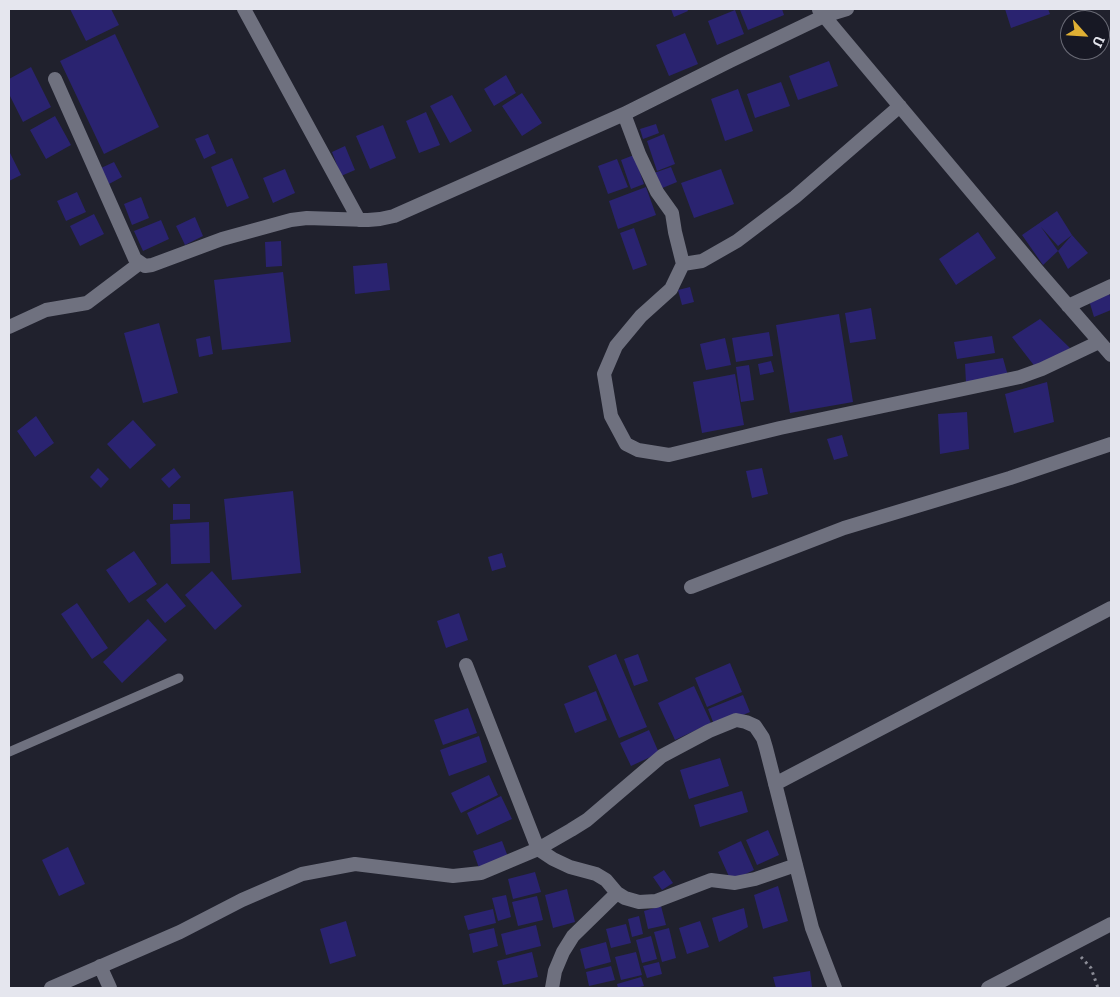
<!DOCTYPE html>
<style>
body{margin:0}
#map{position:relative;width:1120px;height:997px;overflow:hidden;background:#20212d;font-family:Bitter,serif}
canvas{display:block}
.frame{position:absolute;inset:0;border:10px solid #e5e6ee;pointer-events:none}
.north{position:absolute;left:1060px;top:10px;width:50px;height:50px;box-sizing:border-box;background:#171824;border:1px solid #696a75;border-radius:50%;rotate:116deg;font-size:14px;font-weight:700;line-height:20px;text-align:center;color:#e5e6ee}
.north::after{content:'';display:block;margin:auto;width:18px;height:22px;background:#e0b034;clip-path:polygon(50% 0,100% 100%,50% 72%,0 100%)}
</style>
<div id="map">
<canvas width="1120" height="997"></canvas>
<div class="frame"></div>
<div class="north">U</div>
</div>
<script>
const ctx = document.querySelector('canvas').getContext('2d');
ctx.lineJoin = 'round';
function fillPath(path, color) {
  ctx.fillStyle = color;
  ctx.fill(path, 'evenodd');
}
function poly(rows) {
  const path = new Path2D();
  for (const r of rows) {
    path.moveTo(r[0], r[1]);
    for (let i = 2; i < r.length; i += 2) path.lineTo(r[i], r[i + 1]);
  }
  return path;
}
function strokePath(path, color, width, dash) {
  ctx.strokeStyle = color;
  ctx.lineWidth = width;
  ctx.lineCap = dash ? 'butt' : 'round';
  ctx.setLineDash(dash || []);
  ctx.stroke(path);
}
const building = poly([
 [70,9,111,9,119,25,86,41],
 [671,9,687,9,688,11,674,17],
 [743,9,782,9,784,15,748,30,740,10],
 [1005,9,1048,9,1050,14,1011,28],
 [735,10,744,34,717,45,708,21],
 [685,33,698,64,669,76,656,45],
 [115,34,159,127,104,154,60,61],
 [829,61,838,86,798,100,789,76],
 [31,67,51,107,23,122,9,94,9,79],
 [506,75,516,93,494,106,484,89],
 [781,82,790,106,755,118,747,94],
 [738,89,753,131,725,141,711,99],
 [522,93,542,123,522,136,502,106],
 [452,95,472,131,450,143,430,106],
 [426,112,440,145,419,153,406,121],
 [55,116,71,145,46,159,30,130],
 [656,124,659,133,643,139,640,129],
 [383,125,396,158,370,169,356,136],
 [208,134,216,153,204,159,195,139],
 [664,134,675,164,657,171,647,141],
 [345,146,355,170,341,176,332,152],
 [9,151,21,175,9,181],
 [634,155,644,184,631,189,621,160],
 [232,158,249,198,227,207,211,167],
 [617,159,628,187,608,194,598,166],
 [114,162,122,177,109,184,101,168],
 [671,167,677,182,660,189,654,173],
 [285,169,295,193,273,203,263,178],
 [721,169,734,204,694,218,681,183],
 [646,187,656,215,618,229,609,201],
 [77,192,86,212,66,221,57,201],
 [141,197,149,218,132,225,124,204],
 [1057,211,1072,235,1058,246,1041,227,1058,251,1043,265,1022,235],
 [94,214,104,234,80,246,70,226],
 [195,217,203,236,185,245,176,226],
 [161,220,169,239,143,251,134,231],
 [634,228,647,265,633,270,620,233],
 [978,232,996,258,956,285,939,259],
 [1072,235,1088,253,1068,269,1058,251],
 [281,241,282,266,266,267,265,242],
 [387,263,390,290,355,294,353,266],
 [283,272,291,342,222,350,214,280],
 [690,287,694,302,682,305,678,290],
 [1108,290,1111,300,1111,310,1094,317,1088,297],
 [871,308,876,339,850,343,845,313],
 [839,314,853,402,790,413,776,325],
 [1040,319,1070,348,1036,368,1012,337],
 [159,323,178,393,143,403,124,333],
 [769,332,773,356,736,362,732,338],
 [210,336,213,354,199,357,196,339],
 [992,336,995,353,957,359,954,342],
 [725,338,731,365,706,370,700,344],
 [1003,358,1008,376,966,383,965,364],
 [771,361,774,372,760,375,758,364],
 [749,365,754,400,741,402,736,367],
 [735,374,744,425,702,433,693,382],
 [1047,382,1054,422,1014,433,1005,394],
 [967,412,969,449,940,454,938,414],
 [36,416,54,443,35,457,17,431],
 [133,420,156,445,130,469,107,444],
 [842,435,848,456,834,460,827,439],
 [98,468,109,479,101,488,90,477],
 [174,468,181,477,169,488,161,479],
 [762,468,768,494,752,498,746,471],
 [293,491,301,573,232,580,224,499],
 [173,504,190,504,190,519,173,520],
 [209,522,210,563,171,564,170,524],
 [134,551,157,584,129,603,106,570],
 [502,553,506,567,492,571,488,557],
 [212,571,242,606,215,630,185,595],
 [167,583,186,606,165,623,146,600],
 [77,603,108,648,92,659,61,614],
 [459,613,468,640,446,648,437,621],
 [148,619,167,640,122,683,103,662],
 [616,654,647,727,619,738,588,666],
 [638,654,648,681,634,686,624,659],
 [730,663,742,692,707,707,695,678],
 [694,686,711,723,675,740,658,703],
 [596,691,607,720,575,733,564,704],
 [743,695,750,712,715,727,708,709],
 [468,708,477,733,443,745,434,720],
 [649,730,659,753,631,766,620,743],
 [479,736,487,762,449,776,440,750],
 [720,758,729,786,689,799,680,770],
 [489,775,498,795,461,813,451,793],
 [742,791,748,812,700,827,694,805],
 [501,796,512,819,477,835,467,813],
 [768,830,779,855,757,865,746,840],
 [502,841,508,857,479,868,473,851],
 [741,841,754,870,731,881,718,852],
 [68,847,85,884,59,896,42,860],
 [664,870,673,883,662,890,653,877],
 [535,872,541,892,513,899,508,879],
 [778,886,788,921,763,929,754,895],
 [567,889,575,922,553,928,545,895],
 [506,895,511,917,498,921,492,898],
 [537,896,543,920,518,926,512,902],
 [661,906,666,925,648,929,644,911],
 [744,908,748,927,719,942,712,918],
 [493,909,496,923,468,930,464,916],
 [639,916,643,934,632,937,628,919],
 [346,921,356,956,330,964,320,929],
 [700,921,709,947,687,954,679,928],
 [626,924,631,943,611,948,606,929],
 [536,925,541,946,506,955,501,934],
 [494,928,498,946,473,953,469,934],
 [669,928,676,958,662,962,654,932],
 [651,936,657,959,642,963,636,940],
 [606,942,611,962,585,969,580,949],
 [532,952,538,977,503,985,497,961],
 [636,952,642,975,621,980,615,957],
 [659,962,662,974,647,978,643,966],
 [611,966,615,980,589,986,586,972],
 [810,971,812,987,808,988,776,988,773,977],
 [641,977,644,986,635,988,618,988,617,984]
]);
const path = poly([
 [1081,957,1091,968,1098,988]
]);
const service = poly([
 [9,752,179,678]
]);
const minor = poly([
 [244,9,359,220],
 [819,10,1038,271,1111,355],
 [55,79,135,259,145,266,152,265,222,239,291,220,307,218,368,220,380,219,394,216,624,114,730,61,824,16,847,9],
 [624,114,639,154,657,192,672,213,675,232,683,264,671,289,641,316,616,346,604,374,611,416,626,444,638,450,669,455,780,428,1020,377,1042,369,1099,342],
 [683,264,702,261,737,241,795,197,900,106],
 [1068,306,1111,286],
 [9,327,46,310,87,303,140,263],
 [691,587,844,528,1010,478,1111,444],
 [466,665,538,849,553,859,570,867,596,874,606,880,617,893,625,898,639,902,656,901,711,880,735,883,755,879,796,865],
 [775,784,1111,608],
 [100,966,110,988],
 [51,988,180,932,242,900,302,874,355,864,453,876,481,873,538,849,571,830,587,820,662,756,709,731,736,720,746,722,755,726,763,738,766,748,812,928,835,988],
 [552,988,555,971,563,952,573,936,617,893],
 [988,988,1111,924]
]);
fillPath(building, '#2a2370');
strokePath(path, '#8b8c96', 3, [2.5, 4]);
strokePath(service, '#6f717f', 9);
strokePath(minor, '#6f717f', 14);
</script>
